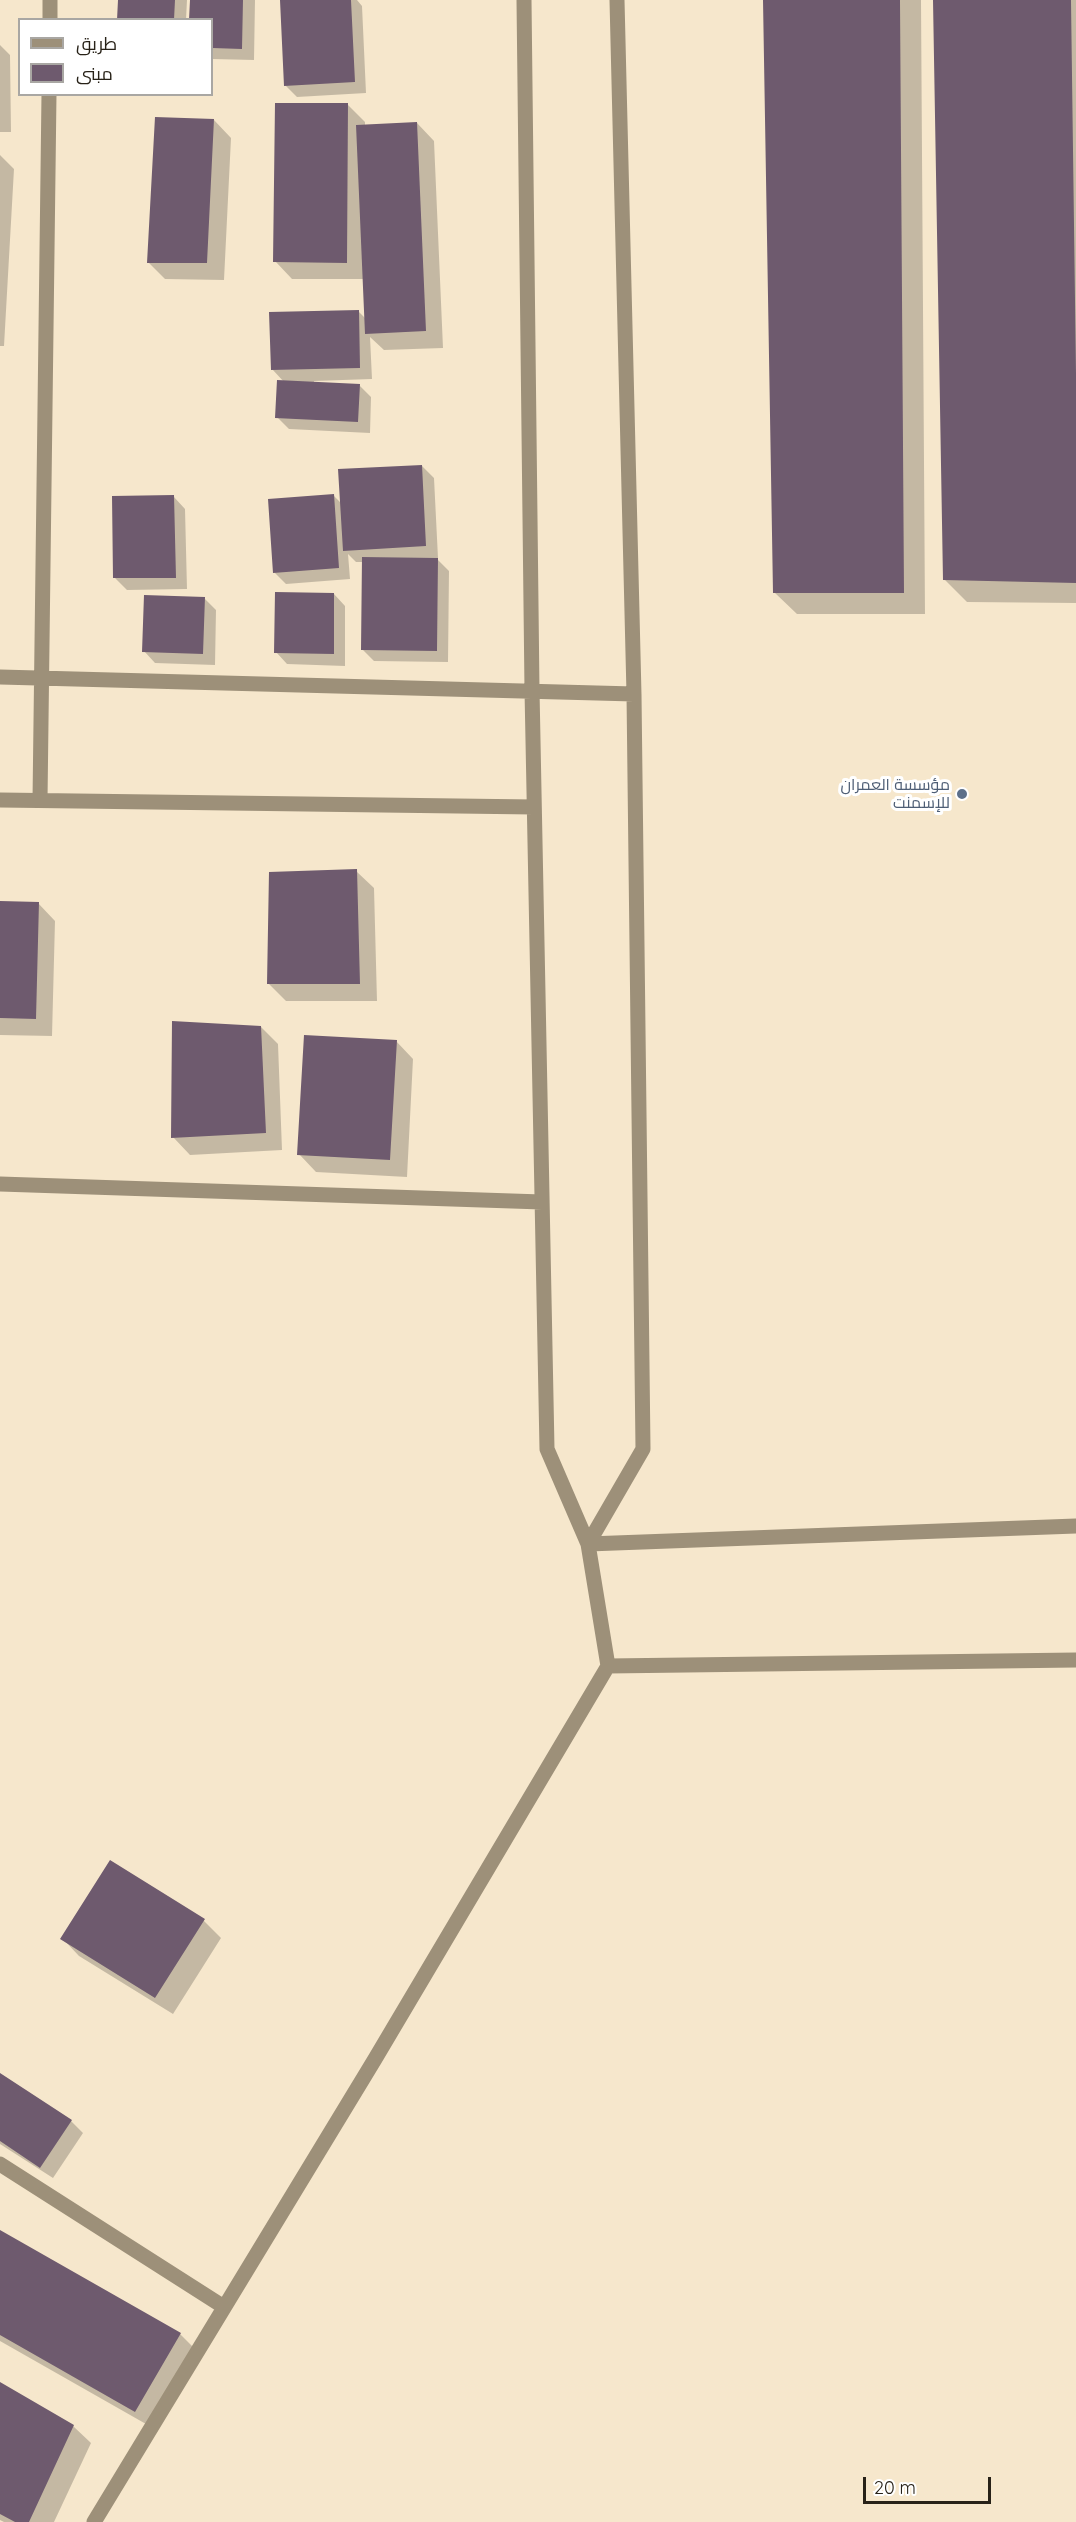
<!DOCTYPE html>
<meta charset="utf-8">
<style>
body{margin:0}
#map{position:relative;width:1076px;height:2522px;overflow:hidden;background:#f6e7cc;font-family:Quicksand,Cairo,sans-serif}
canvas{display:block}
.legend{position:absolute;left:18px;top:18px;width:195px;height:78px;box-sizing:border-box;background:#fff;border:2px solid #a9a7a3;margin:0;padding:8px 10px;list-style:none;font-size:18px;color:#282218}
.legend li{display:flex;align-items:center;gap:12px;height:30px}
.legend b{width:30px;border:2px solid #a9a7a3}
.scale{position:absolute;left:863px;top:2477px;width:128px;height:27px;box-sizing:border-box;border:3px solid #282218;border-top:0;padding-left:8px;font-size:18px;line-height:21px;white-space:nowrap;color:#282218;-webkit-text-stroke:4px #fff;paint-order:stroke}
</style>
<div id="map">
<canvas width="1076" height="2522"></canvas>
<ul class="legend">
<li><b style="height:8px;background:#9d9079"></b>طريق</li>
<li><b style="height:16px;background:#6e5a6e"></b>مبنى</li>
</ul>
<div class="scale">20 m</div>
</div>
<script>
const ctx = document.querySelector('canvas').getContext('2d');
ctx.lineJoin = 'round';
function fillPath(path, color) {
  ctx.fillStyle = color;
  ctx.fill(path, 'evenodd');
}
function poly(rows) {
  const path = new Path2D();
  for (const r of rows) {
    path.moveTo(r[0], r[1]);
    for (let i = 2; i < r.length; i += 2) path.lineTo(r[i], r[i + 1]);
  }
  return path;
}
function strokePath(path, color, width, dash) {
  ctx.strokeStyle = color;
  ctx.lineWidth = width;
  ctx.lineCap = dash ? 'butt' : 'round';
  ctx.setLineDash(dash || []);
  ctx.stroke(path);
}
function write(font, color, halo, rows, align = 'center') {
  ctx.font = font + ' Quicksand,Cairo,sans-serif';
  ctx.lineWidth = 6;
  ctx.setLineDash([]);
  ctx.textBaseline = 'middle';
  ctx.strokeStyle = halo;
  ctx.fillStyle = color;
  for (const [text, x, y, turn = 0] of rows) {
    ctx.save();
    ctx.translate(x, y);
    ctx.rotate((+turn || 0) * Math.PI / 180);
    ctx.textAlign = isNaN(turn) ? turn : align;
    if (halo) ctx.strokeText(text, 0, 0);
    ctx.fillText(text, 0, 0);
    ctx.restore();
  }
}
const shadow = poly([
 [119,0,187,0,186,20,119,20],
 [191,0,255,0,254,60,212,59,212,20],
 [282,0,357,0,362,6,366,93,297,97,285,85],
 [764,0,921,0,925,614,797,614,775,593],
 [935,0,1076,0,1076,603,967,602,945,580],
 [0,45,10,55,11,132,0,132],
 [348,105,365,122,365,126,417,123,434,141,443,348,384,350,370,337,372,379,314,381,314,383,359,385,371,397,370,433,289,429,277,417,284,382,272,369,358,311,366,319,364,279,292,279,275,261],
 [214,120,231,138,224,280,165,279,148,262],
 [0,155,14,169,4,346,0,346],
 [422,466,434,478,438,558,436,558,449,571,448,662,374,661,363,650,363,562,356,562,348,554,350,579,286,584,274,572,333,495,342,504],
 [174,497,185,509,187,589,127,590,115,578],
 [334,594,345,606,345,666,287,664,276,652],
 [204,598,216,610,215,665,155,663,144,651],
 [356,871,374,888,377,1001,286,1001,269,984],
 [0,903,38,903,55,921,52,1036,0,1035],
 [261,1027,278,1044,282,1150,190,1155,173,1137],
 [396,1041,413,1059,407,1177,316,1172,299,1154],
 [204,1921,221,1938,173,2014,79,1956,62,1938],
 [0,2074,71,2121,83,2133,53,2178,0,2144],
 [0,2231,180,2334,197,2351,153,2428,0,2341],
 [0,2384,73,2426,91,2443,54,2522,4,2522,0,2520]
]);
const building = poly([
 [118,0,175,0,174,20,117,20],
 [190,0,243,0,242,49,212,48,212,20,189,20],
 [280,0,351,0,355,82,284,86],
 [763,0,900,0,904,593,773,593],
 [933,0,1071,0,1076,374,1076,583,943,580],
 [275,103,348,103,347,263,273,262],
 [155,117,214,119,207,263,147,263],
 [417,122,426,331,365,334,356,125],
 [359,310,360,368,271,370,269,312],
 [277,380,360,384,358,422,275,418],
 [422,465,426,546,343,551,338,469],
 [334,494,339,568,273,573,268,499],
 [174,495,176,578,113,578,112,496],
 [362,557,438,558,437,651,361,650],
 [275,592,334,593,334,654,274,653],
 [144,595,205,597,203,654,142,652],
 [357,869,360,984,267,984,269,872],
 [0,901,39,902,36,1019,0,1018],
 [172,1021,261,1026,266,1133,171,1138],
 [304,1035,397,1040,390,1160,297,1155],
 [110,1860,205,1919,155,1998,60,1939],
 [0,2073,72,2120,40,2168,0,2141],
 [0,2230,181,2333,135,2412,0,2335],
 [0,2382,74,2425,29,2522,15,2522,0,2514]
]);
const minor = poly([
 [50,20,50,0],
 [0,677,634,694],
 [0,800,534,807],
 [40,800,49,94],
 [0,1184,542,1202],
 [588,1544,643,1449,634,694,617,0],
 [588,1544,1076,1526],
 [608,1666,1076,1660],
 [0,2164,224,2307],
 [94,2522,375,2059,608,1666,588,1544,547,1449,532,690,524,0]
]);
const markers = [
 [962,794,6,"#5c6f8a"]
];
const serviceNames = [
 ["مؤسسة العمران",950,785],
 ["للإسمنت",950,803]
];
fillPath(shadow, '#0003');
fillPath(building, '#6e5a6e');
strokePath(minor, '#9d9079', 15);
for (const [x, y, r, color] of markers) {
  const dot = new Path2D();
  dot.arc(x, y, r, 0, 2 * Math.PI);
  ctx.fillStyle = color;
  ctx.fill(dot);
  strokePath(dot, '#fff', 2);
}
write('16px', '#4e5e75', '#fff', serviceNames, 'right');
</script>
